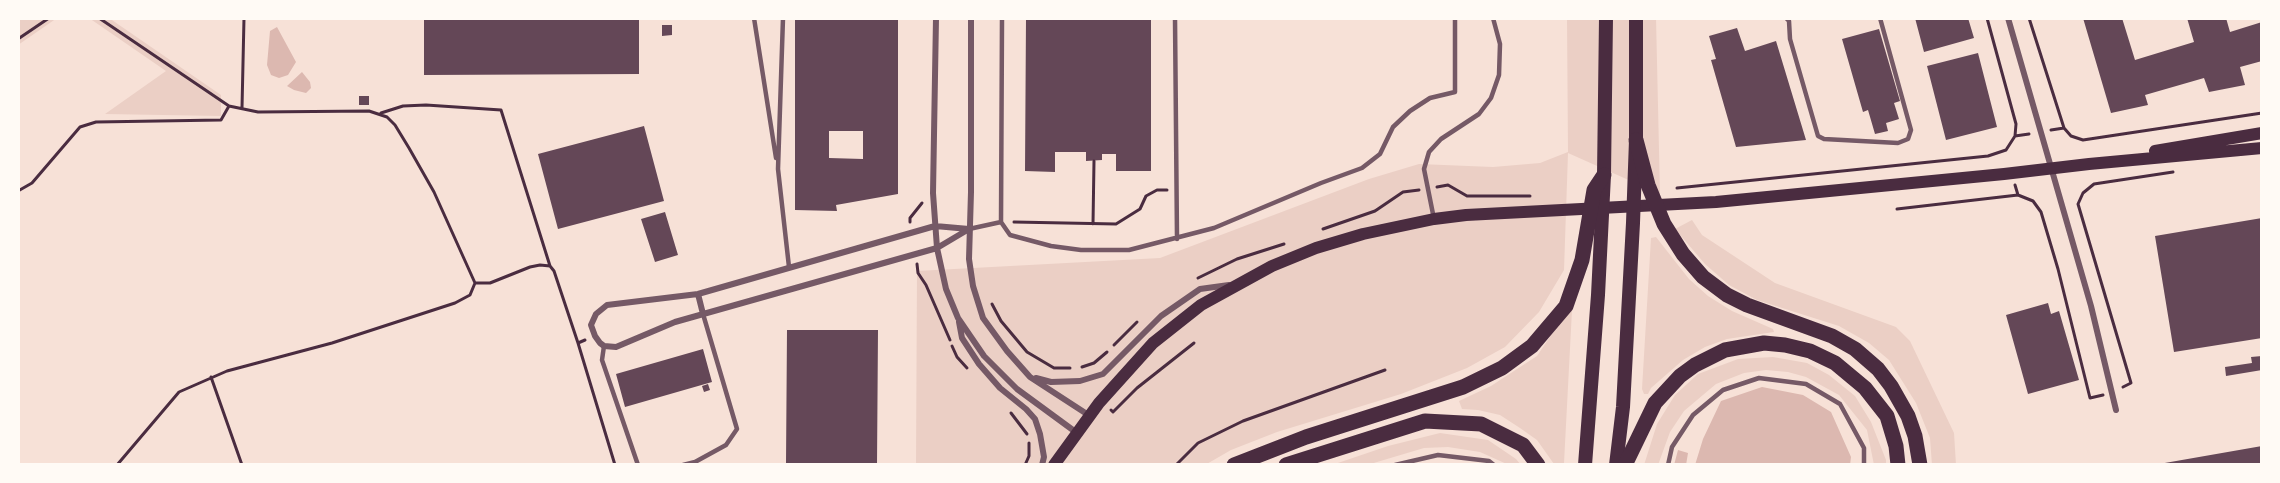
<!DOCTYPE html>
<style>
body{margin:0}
#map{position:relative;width:2280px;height:483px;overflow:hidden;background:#f7e1d7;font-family:Montserrat,sans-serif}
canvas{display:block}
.frame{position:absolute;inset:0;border:20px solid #fffaf5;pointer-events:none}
</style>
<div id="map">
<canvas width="2280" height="483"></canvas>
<div class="frame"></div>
</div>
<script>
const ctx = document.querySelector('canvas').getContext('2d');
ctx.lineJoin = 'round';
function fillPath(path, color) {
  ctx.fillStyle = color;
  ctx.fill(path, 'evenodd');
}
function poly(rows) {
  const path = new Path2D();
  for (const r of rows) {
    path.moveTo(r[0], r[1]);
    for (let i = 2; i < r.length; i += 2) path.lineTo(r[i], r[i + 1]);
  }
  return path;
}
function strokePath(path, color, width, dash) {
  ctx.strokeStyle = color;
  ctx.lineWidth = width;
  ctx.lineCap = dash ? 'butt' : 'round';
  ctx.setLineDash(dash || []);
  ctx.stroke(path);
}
const green = poly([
 [18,18,57,18,18,45],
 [89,18,109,18,221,95,221,116,105,114,166,71],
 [1567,18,1656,18,1660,194,1568,153,1564,270,1539,312,1505,347,1467,368,1401,394,1277,432,1231,450,1205,465,916,465,917,271,1160,258,1369,179,1419,164,1493,167,1540,163,1568,152],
 [1692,220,1702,235,1775,283,1896,327,1910,341,1954,433,1956,465,1932,465,1930,438,1916,403,1889,360,1869,343,1839,326,1757,300,1729,285,1705,264,1675,229],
 [1656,237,1689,279,1708,296,1732,311,1773,329,1774,332,1727,339,1705,347,1683,360,1651,388,1648,394,1644,394,1642,389,1651,238],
 [1572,310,1564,463,1554,464,1537,440,1520,428,1500,415,1478,410,1462,409,1459,401,1491,386,1537,356,1564,316],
 [1773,357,1807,363,1829,375,1855,396,1871,422,1886,460,1886,465,1874,465,1867,430,1839,395,1806,377,1788,372,1766,370,1744,373,1716,384,1684,411,1670,432,1658,465,1644,465,1657,424,1675,395,1698,374,1738,359],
 [1440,433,1488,440,1516,459,1521,465,1509,465,1480,452,1448,447,1424,448,1367,465,1332,465,1388,446]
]);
const water = poly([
 [277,27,296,62,288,75,279,78,271,75,267,65,270,31],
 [302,72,310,82,311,88,306,93,294,90,287,86],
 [1762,387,1803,395,1831,412,1851,457,1850,465,1695,465,1703,439,1721,401],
 [1678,450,1688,453,1686,465,1674,465]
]);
const building = poly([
 [424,18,639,18,639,74,424,75],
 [795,18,898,18,898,194,836,205,837,211,795,210],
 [829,131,863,131,863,159,829,158],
 [1026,18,1151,18,1151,171,1116,171,1116,154,1102,154,1102,160,1086,161,1086,152,1055,152,1055,172,1025,171],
 [1915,18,1968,18,1974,38,1924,52],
 [2083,18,2122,18,2135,60,2194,42,2187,18,2226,18,2230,32,2262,22,2262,61,2240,67,2245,85,2209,92,2204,78,2145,95,2148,105,2111,113],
 [662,25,672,25,672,35,662,36],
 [1737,28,1745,51,1776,41,1806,140,1736,147,1711,60,1716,59,1709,36],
 [1879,29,1900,101,1894,103,1899,119,1886,123,1888,131,1875,134,1868,110,1863,112,1842,39],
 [1978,53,1997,127,1946,140,1927,66],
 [359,96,369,96,369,105,359,105],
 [644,126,664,201,558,229,538,154],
 [665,212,678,255,655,262,641,219],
 [2262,218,2262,338,2174,352,2155,236],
 [2048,303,2051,314,2059,311,2079,380,2028,394,2006,315],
 [787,330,878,330,877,464,786,463],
 [703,349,712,382,625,407,616,374],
 [2262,356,2262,370,2226,376,2225,367,2252,363,2251,357],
 [708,384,710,390,704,392,702,386],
 [2262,446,2262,465,2159,465,2159,464]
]);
const path = poly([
 [99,18,229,106,258,112,369,111,387,117,395,125,409,148,434,192,475,283,490,283,530,267,540,265,550,266,554,271,578,343,585,340],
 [1987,18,2016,124,2015,136],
 [2029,18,2064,128],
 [18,39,49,18],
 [242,108,244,18],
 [381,113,403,106,426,105,501,110,550,266],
 [2051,130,2064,128,2071,136,2083,140,2262,113],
 [1437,187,1448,185,1467,196,1530,196],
 [1677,188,1988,156,2006,150,2015,136,2029,134],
 [18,191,32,183,80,127,96,122,221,120,229,106],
 [2018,195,2033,201,2041,212,2058,269,2090,398,2103,395],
 [1897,209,2018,195,2015,185],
 [910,222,910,218,922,203],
 [1014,222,1116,224,1140,209,1146,196,1157,190,1167,190],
 [1093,224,1094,161],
 [1323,229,1375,211,1403,192,1419,190],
 [917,264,918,273,926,285,950,340],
 [1198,278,1237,259,1284,244],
 [992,304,1001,321,1027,352,1054,368,1070,368],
 [578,343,615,465],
 [1114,345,1137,322],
 [952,346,957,357,967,368],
 [1082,367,1094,363,1107,352],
 [211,377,242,465],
 [2123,387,2131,383,2078,204,2083,193,2094,184,2173,172],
 [1111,410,1113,412,1137,388,1194,343],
 [1011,413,1027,434],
 [117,465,179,392,227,371,332,343,455,303,470,295,475,283],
 [1025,465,1029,456,1029,443],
 [1176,465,1198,443,1243,421,1385,370]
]);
const service = poly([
 [754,18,776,158],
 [783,18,778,169,789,267],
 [1175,18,1177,239],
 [1786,18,1789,21,1790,39,1818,136,1824,139,1898,143,1908,139,1911,130,1880,18],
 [1434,219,1424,169,1429,152,1441,139,1479,114,1491,98,1499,75,1500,44,1493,18],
 [1001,222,1010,235,1051,246,1081,250,1129,250,1214,228,1321,183,1362,168,1380,154,1393,127,1410,111,1430,98,1455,92,1455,18],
 [969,229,1001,222,1002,18],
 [604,346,602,360,638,465],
 [683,465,695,462,726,445,737,429,703,314],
 [1395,465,1438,455,1489,461,1494,465],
 [1668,465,1672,447,1693,415,1723,390,1759,378,1806,384,1840,404,1864,448,1864,465]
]);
const minor = poly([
 [936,18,933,193,937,248,946,289,958,318,984,356,1017,389,1077,433],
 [971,18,971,192,969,259,973,286,983,318,1007,351,1030,377,1090,416],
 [2008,18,2091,306,2116,410],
 [935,226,969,229,937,248,675,322,616,347,604,346,600,343,595,336,591,325,596,314,607,305,698,294,935,226],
 [698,294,703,314],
 [959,322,962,338,979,364,1000,388,1026,409,1035,419,1040,434,1044,457,1042,465],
 [1036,378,1051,382,1080,381,1103,374,1161,316,1200,289,1229,285]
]);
const secondary = poly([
 [2155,151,2262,133],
 [1054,465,1099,403,1153,343,1201,305,1272,266,1316,248,1363,234,1434,219,1466,215,1716,202,2004,174,2089,164,2262,148]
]);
const trunk = poly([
 [1585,465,1598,295,1604,175,1606,18],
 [1616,465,1623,407,1633,223,1636,140,1636,18]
]);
const motorway = poly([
 [1636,140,1648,185,1664,224,1683,254,1703,277,1727,295,1747,305,1832,336,1855,349,1878,369,1891,386,1908,416,1915,436,1920,465],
 [1234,465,1306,437,1463,387,1502,368,1532,346,1566,306,1582,260,1594,190,1604,175],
 [1286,465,1425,421,1481,424,1523,445,1538,465],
 [1625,465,1655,403,1680,376,1695,365,1725,350,1764,343,1785,345,1810,351,1835,363,1865,388,1887,416,1896,446,1898,465]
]);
fillPath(green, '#ebcfc5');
fillPath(water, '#dcb8b0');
fillPath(building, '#644757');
strokePath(path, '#4a2c40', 3);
strokePath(service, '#755966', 4.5);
strokePath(minor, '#755966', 6);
strokePath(secondary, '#4a2c40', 12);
strokePath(trunk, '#4a2c40', 14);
strokePath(motorway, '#4a2c40', 15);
</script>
